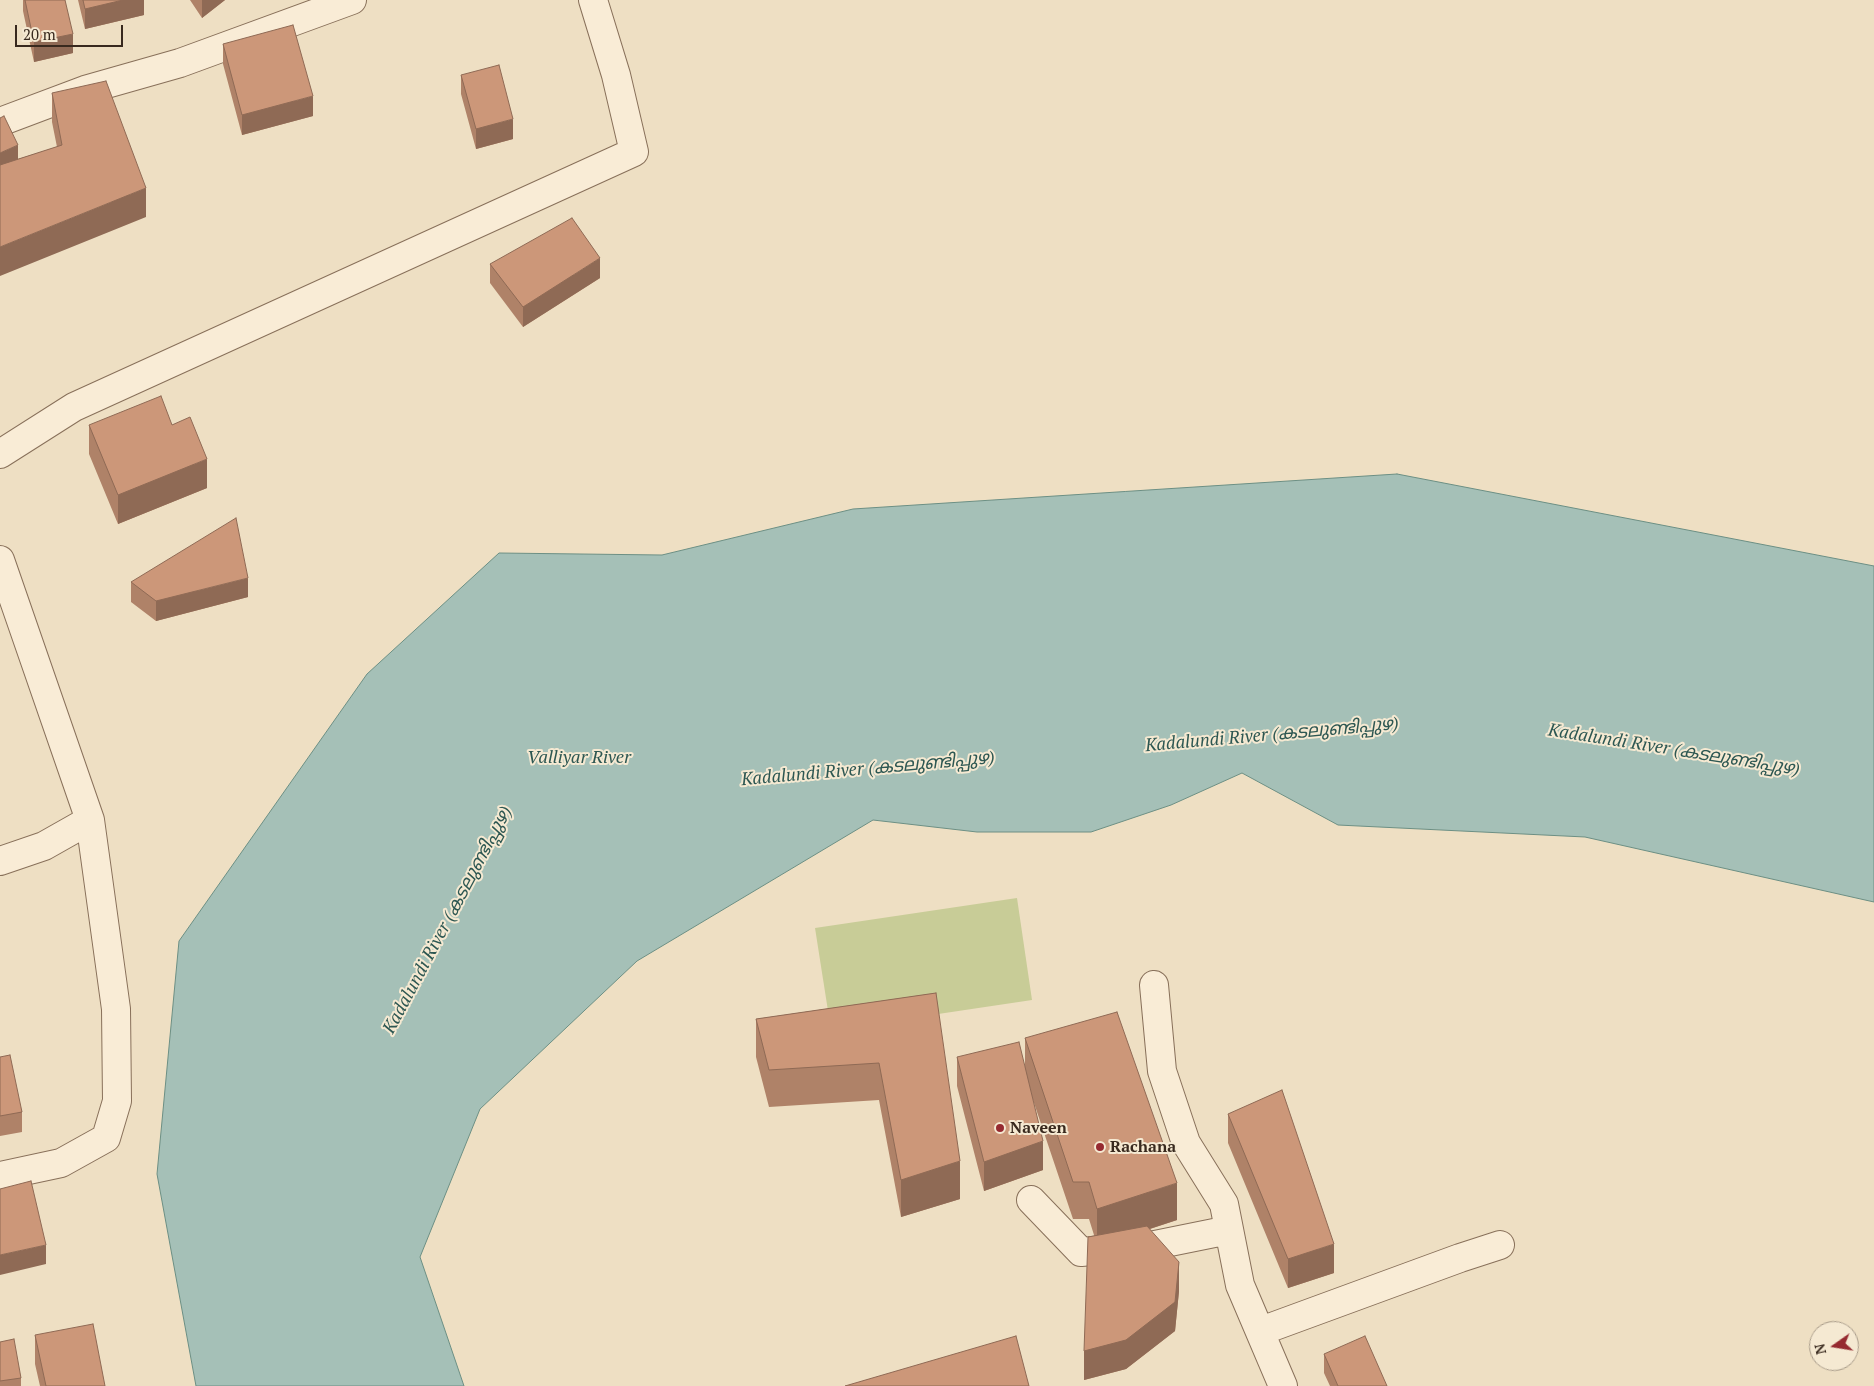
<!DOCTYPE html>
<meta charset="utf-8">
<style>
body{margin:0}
#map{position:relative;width:1874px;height:1386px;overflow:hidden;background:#eedfc3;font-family:"PT Serif",serif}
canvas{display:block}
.north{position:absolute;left:1809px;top:1321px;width:50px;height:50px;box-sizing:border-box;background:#f5e9d2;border:1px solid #a99c8a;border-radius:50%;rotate:257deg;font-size:14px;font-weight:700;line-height:20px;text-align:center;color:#38291e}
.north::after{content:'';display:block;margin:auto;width:18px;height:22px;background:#962a30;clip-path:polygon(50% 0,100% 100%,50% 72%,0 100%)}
.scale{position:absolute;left:15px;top:25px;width:108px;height:22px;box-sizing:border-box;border:2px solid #38291e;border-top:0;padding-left:6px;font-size:15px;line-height:18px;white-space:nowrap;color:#38291e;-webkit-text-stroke:4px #f5e9d2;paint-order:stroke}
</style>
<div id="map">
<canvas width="1874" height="1386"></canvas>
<div class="north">N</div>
<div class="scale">20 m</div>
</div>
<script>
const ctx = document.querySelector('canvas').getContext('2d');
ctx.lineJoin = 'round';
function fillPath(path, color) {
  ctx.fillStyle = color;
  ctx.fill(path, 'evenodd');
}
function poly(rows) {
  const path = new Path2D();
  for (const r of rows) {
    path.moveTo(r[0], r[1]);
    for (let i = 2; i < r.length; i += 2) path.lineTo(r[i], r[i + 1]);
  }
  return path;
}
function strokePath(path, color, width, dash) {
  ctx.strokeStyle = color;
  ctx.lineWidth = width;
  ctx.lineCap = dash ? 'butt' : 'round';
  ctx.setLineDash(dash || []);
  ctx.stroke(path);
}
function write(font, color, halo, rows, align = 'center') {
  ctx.font = font + ' "PT Serif","Noto Sans Malayalam",serif';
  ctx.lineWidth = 4;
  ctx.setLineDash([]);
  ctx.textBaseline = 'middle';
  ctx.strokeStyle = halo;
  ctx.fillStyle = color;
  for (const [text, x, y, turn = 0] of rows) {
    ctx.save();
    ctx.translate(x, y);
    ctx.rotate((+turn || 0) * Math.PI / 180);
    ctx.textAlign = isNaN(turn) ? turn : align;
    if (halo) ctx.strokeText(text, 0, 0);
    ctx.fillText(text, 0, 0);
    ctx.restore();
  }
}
const green = poly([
 [1017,898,1032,1000,831,1030,815,928]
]);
const water = poly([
 [1397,474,1874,566,1874,902,1585,837,1338,825,1242,773,1171,805,1091,832,977,832,873,820,637,961,480,1109,420,1257,464,1386,196,1386,157,1174,179,941,367,674,499,553,662,555,853,509,1397,474]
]);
const minor = poly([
 [0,122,85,90,180,63,352,0],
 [0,454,74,407,634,152,616,75,593,0],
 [0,560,90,820,44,846,0,861],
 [1154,985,1162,1071,1186,1143,1224,1204,1240,1285,1283,1386],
 [0,1176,61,1163,106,1138,117,1101,116,1009,90,820],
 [1031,1200,1081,1252,1150,1246,1229,1230],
 [1261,1331,1460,1258,1500,1245]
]);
const wall = poly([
 [23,0,65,0,73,53,34,62,23,11],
 [78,0,144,0,144,15,85,29],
 [190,0,225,0,202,18],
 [223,44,313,116,242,135,223,64],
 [461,75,513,139,476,149,461,94],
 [52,93,146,217,18,159,57,147,52,122],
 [490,264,600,278,523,327,490,283],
 [89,425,172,425,207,488,118,524,89,454],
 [131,582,248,597,156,621,131,602],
 [936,993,960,1199,901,1217,879,1100,769,1107,756,1057,756,1019],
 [1025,1038,1177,1220,1150,1229,1179,1291,1175,1331,1126,1369,1084,1380,1094,1235,1089,1219,1073,1219,1032,1097,1043,1170,984,1191,957,1086,957,1057,1025,1068],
 [0,1057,22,1112,22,1132,0,1136],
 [1228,1114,1334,1273,1288,1288,1228,1143],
 [35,1335,105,1386,40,1386,35,1364],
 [0,1342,21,1378,21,1386,0,1386],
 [1324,1354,1387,1386,1330,1386,1324,1373]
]);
const shadedWall = poly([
 [123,0,144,0,144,15,85,29,85,9],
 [202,0,225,0,202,18],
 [73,34,73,53,34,62,34,42],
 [313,96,313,116,242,135,242,115],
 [513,119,513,139,476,149,476,129],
 [18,145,18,165,0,173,0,153],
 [146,188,146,217,0,276,0,247],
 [600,258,600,278,523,327,523,307],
 [207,459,207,488,118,524,118,495],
 [248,578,248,597,156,621,156,601],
 [1043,1141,1043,1170,984,1191,984,1162],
 [960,1161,960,1199,901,1217,901,1180],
 [1177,1183,1177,1220,1097,1246,1097,1209],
 [1334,1244,1334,1273,1288,1288,1288,1259],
 [46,1245,46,1264,0,1275,0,1255],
 [1179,1262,1179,1291,1175,1331,1126,1369,1084,1380,1084,1351]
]);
const building = poly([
 [25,0,65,0,73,34,34,42,25,0],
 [83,0,123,0,85,9,83,0],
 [293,25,313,96,242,115,223,44,293,25],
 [499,65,513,119,476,129,461,75,499,65],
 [106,81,146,188,0,247,0,165,62,145,52,93,106,81],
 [4,116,18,145,0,153,0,118,4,116],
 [572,218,600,258,523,307,490,264,572,218],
 [161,396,172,425,190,417,207,459,118,495,89,425,161,396],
 [236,518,248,578,156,601,131,582,236,518],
 [936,993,960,1161,901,1180,879,1063,769,1070,756,1019,936,993],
 [1117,1012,1177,1183,1097,1209,1089,1182,1073,1182,1025,1038,1117,1012],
 [1019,1042,1043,1141,984,1162,957,1057,1019,1042],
 [10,1055,22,1112,0,1116,0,1057,10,1055],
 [1282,1090,1334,1244,1288,1259,1228,1114,1282,1090],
 [31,1181,46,1245,0,1255,0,1189,31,1181],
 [1147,1226,1179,1262,1175,1302,1126,1340,1084,1351,1088,1237,1147,1226],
 [93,1324,105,1386,46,1386,35,1335,93,1324],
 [1016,1336,1029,1386,845,1386,1016,1336],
 [1365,1336,1387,1386,1338,1386,1324,1354,1365,1336],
 [14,1339,21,1378,0,1381,0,1342,14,1339]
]);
const markers = [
 [1000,1128,5,"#962a30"],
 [1100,1147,5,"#962a30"]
];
const poiNames = [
 ["Naveen",1010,1128],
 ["Rachana",1110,1147]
];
const waterNames = [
 ["Kadalundi River (കടലുണ്ടിപ്പുഴ)",1272,735,-5],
 ["Kadalundi River (കടലുണ്ടിപ്പുഴ)",1674,750,9],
 ["Valliyar River",579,758],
 ["Kadalundi River (കടലുണ്ടിപ്പുഴ)",868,769,-5],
 ["Kadalundi River (കടലുണ്ടിപ്പുഴ)",448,920,-62]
];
fillPath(green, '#c8cc97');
fillPath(water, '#a5c0b7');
strokePath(water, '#6c8f84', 1);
strokePath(minor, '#88705a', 30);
strokePath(minor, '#f9ecd6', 28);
fillPath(wall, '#af8268');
fillPath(shadedWall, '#8f6a55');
fillPath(building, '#cc9779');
strokePath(building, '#8f6a55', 1);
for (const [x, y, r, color] of markers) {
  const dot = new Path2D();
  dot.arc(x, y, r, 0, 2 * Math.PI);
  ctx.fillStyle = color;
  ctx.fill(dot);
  strokePath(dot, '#f5e9d2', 2);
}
write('bold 16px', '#38291e', '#f5e9d2', poiNames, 'left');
write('italic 18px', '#2d5752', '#f5e9d2', waterNames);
</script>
